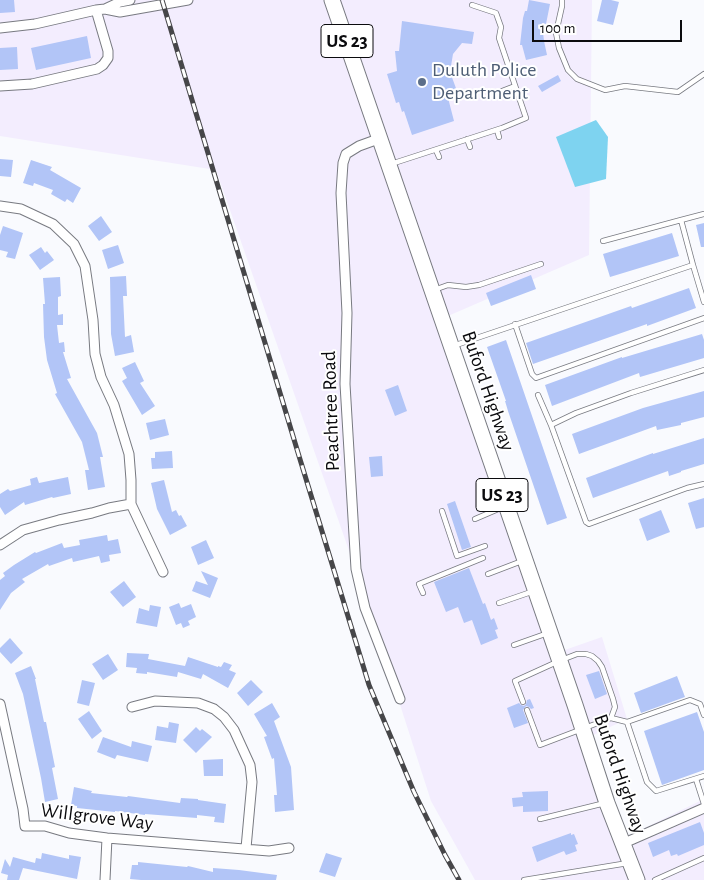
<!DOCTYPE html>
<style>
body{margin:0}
#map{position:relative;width:704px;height:880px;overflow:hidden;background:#f9fafe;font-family:"Alegreya Sans",sans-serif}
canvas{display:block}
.scale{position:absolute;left:532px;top:20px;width:150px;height:22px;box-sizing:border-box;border:2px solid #0b0b0e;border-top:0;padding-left:6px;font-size:15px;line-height:18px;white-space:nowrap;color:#0b0b0e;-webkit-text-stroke:4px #fff;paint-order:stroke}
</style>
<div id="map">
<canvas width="704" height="880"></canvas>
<div class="scale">100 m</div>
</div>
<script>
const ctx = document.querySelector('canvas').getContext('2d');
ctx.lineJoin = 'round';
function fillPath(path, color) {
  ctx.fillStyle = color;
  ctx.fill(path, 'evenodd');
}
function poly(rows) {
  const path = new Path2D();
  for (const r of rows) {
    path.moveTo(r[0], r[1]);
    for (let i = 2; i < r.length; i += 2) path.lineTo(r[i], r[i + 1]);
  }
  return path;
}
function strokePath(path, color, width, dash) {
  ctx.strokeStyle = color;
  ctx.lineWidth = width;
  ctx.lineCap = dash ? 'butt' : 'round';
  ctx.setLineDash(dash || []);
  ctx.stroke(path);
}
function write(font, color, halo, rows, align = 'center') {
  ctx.font = font + ' "Alegreya Sans",sans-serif';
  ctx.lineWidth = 4;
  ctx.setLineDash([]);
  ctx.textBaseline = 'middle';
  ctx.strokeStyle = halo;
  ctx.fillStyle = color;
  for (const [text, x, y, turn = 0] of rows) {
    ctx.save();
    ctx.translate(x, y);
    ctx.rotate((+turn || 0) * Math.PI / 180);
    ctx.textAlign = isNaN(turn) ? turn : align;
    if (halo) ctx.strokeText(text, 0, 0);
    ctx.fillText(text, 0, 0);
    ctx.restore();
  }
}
const commercial = poly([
 [0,0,592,0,589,255,441,319,559,652,602,637,627,719,587,738,620,840,704,799,704,880,475,880,431,801,368,605,216,170,0,136]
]);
const water = poly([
 [596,120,608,137,606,179,575,187,556,137]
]);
const building = poly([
 [0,0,14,0,15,12,0,13],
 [529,0,550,4,546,24,542,23,544,41,547,55,526,60,522,45,520,45,523,18,525,11,527,11],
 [602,0,611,0,619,2,613,25,597,21],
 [402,21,474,32,472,44,462,43,453,54,450,72,457,91,447,94,454,121,412,135,404,111,402,112,399,102,396,103,387,74,397,71,395,51,399,51],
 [87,36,91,58,36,70,31,48],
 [17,47,18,69,0,70,0,48],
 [558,75,561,81,542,92,538,86],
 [0,159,13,160,11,177,0,176],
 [31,160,52,167,50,170,81,188,73,203,67,199,65,202,51,194,53,190,34,183,33,186,23,183],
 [101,216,112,232,99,241,88,226],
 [704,223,704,247,701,247,696,225],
 [3,226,23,233,15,259,6,257,8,252,0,250,0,235],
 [672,233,679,256,610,277,603,254],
 [118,245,124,263,108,269,102,250],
 [41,247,45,253,47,251,54,260,40,270,29,255],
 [531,275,536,289,491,306,486,293],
 [126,276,127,296,123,296,125,337,131,335,134,352,115,356,111,334,110,277],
 [60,277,61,296,58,297,58,315,63,314,63,325,57,325,59,343,64,342,65,352,63,352,71,378,67,379,97,433,103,457,100,457,105,487,88,490,85,470,89,470,82,442,55,394,57,393,47,360,44,337,43,304,45,304,43,278],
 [689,288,696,308,647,326,647,324,533,364,526,343,631,306,632,308],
 [702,334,704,340,704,358,640,377,639,373,552,406,545,385,622,357,622,358],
 [506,340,567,518,547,525,508,411,505,401,506,401,487,347],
 [135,362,144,381,140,383,155,406,142,415,122,381,127,378,122,368],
 [398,385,407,411,395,416,385,390],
 [704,391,704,417,681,423,681,425,657,430,656,426,579,454,572,434,643,408],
 [165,419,169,435,150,440,146,423],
 [704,438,704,464,681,471,681,472,669,476,668,471,593,498,586,478,653,453,653,454],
 [172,451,173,468,152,469,151,458,155,458,155,452],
 [382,456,383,476,371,477,369,457],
 [37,477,39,483,68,477,71,494,53,498,52,497,25,505,24,502,5,515,0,507,0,494,8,489,10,491,31,485,30,479],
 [164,480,172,512,176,510,179,516,181,515,187,526,170,535,157,509,151,483],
 [704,498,704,527,696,529,688,503],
 [455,501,471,547,462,550,447,504],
 [661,510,670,532,647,541,639,519],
 [107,535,108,541,118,539,121,553,109,555,110,561,101,563,99,556,73,562,72,558,49,566,48,564,22,579,25,582,11,593,0,610,0,580,5,576,3,573,14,565,35,552,36,553,62,543,64,548,80,545,79,540],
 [206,540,214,558,198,565,191,547],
 [469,568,483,604,485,603,491,620,494,618,498,629,495,630,498,638,481,645,472,620,464,623,458,607,446,612,434,582],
 [201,571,218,578,210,598,192,591,196,581,208,585],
 [124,581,136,597,123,607,110,592],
 [179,603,181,608,191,604,196,617,188,621,190,625,183,628,181,623,176,625,169,607],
 [150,605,161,607,157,627,136,623,139,608,149,611],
 [10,638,23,653,11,664,0,652,0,648],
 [127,653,149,654,148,659,185,666,188,657,218,667,218,666,221,667,224,662,232,665,229,670,236,673,228,688,203,674,201,679,178,672,177,677,147,672,147,674,136,673,137,668,126,667],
 [108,654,118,670,103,680,92,664],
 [31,666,36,679,35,679,44,722,46,722,55,767,52,768,58,799,45,802,41,778,23,694,15,673],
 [599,671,607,694,595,699,586,675],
 [677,676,685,697,641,713,634,693],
 [82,680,95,683,89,706,77,703],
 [251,680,263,692,248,706,237,693],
 [530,699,534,708,531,709,529,707,526,706,523,710,528,723,514,728,507,708,519,703,521,705,524,706,526,704,527,700],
 [272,703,280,717,274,721,291,767,294,810,275,812,274,795,277,795,274,758,272,759,264,737,267,736,254,714],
 [89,711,102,731,92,739,78,719],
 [697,712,704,732,704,770,662,785,644,731],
 [169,722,179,724,176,743,155,740,157,726,168,728],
 [196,727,200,731,202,729,212,737,196,753,183,740],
 [103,737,131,747,132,741,152,746,148,762,117,755,115,759,97,752],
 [223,759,223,776,204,776,203,760],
 [74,787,92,791,91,793,127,797,128,796,180,803,181,798,198,799,198,800,226,804,224,823,214,822,215,817,197,815,197,818,145,814,145,815,115,811,115,812,77,808,77,806,71,805],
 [548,791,548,811,523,812,523,806,513,807,512,798,523,797,522,792],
 [700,822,704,833,704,845,678,856,677,854,671,856,669,850,653,857,648,843],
 [571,833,571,835,574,834,578,844,575,845,577,851,566,855,564,851,537,862,532,847],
 [42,853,69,859,69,855,81,857,77,879,23,868,19,880,7,880,8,875,1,873,5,859,10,867,13,857,35,863,36,858,41,859],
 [326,853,342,858,335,877,319,872],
 [138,862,187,867,188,866,213,872,213,868,239,870,277,875,276,880,141,880,130,879,132,865,138,865]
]);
const service = poly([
 [562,0,562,6,556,33,559,48,568,70,577,79,605,90,625,86,678,92,704,74],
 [502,91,515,86],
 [497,130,499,137],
 [467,139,470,147],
 [436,150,439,157],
 [391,164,502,128,526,118,499,38,501,27,496,13,472,5],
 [681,220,704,214],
 [603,241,681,220,693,265],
 [434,290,448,285,466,287,479,285,541,264],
 [515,324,532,374,536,378,704,318],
 [453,346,693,265,704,302],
 [704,370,631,393,576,413,551,425,586,522,589,524,687,488,704,484],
 [538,395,551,425],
 [442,511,457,556,485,546],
 [475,519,503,507],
 [488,574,522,561],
 [423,593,419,584,483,558],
 [499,603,534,591],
 [514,645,548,633],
 [523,702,515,681,559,661,577,654,586,654,592,656,598,661,602,667,613,699,615,707,611,718],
 [527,710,540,745,611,718,627,722,690,700,700,704,704,715],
 [627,722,647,782,656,791,704,776],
 [696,779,704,804],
 [540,819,605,803],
 [524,880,628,863],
 [655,880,704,858]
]);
const minor = poly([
 [105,9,120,2,130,0],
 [0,28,35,24,96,10,105,9,120,12,188,0],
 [0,86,32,84,97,69,103,65,108,58,108,51,96,10],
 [381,138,359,146,346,154,343,163,341,193,347,313,345,384,356,569,365,608,400,699],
 [0,206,21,209,53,224,74,244,85,266,93,320,95,354,101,377,114,405,129,454,131,480,131,504,163,572],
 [0,545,23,530,59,520,92,513,109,508,131,504],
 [0,704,23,809,25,826,45,826,69,833,107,838,269,851,289,848],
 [132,707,155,701,198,703,214,709,224,717,234,730,250,765,252,782,246,848],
 [622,844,704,808],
 [105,880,107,838]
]);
const primary = poly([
 [332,0,575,705,607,803,637,880]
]);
const rail = poly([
 [162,0,299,456,369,685,414,792,445,855,459,880]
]);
const markers = [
 [422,82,5,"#5c6f8a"]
];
const shields = [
 [347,41,52],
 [502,495,52]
];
const shieldNames = [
 ["US 23",347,41],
 ["US 23",502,495]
];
const serviceNames = [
 ["Duluth Police",432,70],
 ["Department",432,93]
];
const streetNames = [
 ["Buford Highway",488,391,71],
 ["Peachtree Road",331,411,-92],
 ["Buford Highway",620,774,71],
 ["Willgrove Way",97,817,7]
];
fillPath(commercial, '#f3edfe');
fillPath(water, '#7ed3f0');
fillPath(building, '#b2c5f7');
strokePath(service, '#787a81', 6);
strokePath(minor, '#787a81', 11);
strokePath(primary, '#787a81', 17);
strokePath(service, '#fff', 4.5);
strokePath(minor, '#fff', 9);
strokePath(primary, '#fff', 15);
strokePath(rail, '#464649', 5);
strokePath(rail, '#fff', 3, [9]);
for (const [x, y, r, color] of markers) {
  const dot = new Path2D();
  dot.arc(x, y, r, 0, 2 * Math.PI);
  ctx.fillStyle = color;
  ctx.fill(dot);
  strokePath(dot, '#fff', 2);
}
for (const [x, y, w] of shields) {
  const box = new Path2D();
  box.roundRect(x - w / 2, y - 16.5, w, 33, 4);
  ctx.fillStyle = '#fff';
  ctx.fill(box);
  strokePath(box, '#0b0b0e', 1);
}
write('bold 19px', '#0b0b0e', null, shieldNames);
write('20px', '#4e5e75', '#fff', serviceNames, 'left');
write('20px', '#0b0b0e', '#fff', streetNames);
</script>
